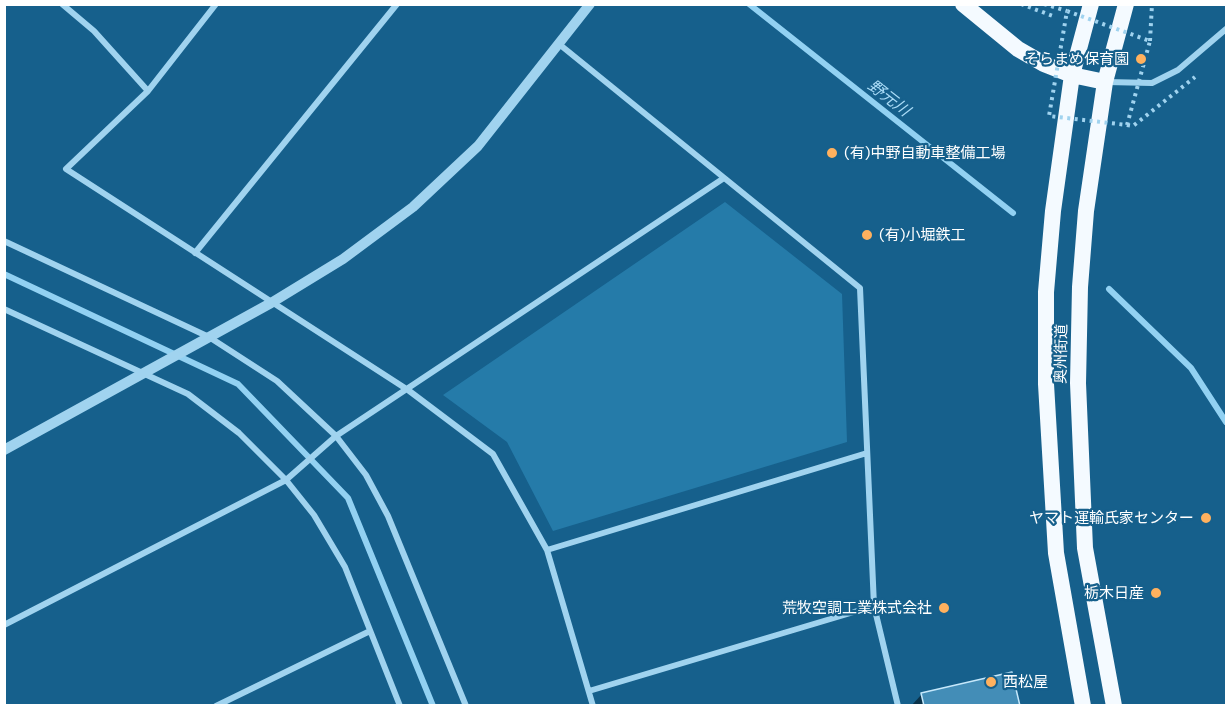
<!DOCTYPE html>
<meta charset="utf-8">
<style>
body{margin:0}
#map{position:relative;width:1231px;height:710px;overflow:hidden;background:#16608c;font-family:Commissioner,sans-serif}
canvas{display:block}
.frame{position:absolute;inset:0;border:6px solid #fff;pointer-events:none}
</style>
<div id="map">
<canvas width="1231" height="710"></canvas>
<div class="frame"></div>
</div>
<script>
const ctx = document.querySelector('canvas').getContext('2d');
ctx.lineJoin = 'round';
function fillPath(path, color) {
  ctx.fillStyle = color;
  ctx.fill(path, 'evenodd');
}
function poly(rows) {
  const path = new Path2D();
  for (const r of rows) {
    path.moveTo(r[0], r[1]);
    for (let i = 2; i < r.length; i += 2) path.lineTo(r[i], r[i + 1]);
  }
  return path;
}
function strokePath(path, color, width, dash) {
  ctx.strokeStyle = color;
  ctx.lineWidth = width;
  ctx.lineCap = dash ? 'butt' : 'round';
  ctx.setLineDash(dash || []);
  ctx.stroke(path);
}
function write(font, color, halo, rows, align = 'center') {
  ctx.font = font + ' Commissioner,"Noto Sans JP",sans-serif';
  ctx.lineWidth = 4.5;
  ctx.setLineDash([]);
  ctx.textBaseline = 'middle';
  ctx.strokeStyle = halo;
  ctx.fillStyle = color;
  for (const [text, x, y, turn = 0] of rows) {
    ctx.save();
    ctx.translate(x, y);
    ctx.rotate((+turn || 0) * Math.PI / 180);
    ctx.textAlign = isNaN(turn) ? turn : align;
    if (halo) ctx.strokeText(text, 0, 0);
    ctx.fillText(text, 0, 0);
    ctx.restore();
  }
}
const green = poly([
 [725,202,842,294,847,442,553,531,507,442,443,395]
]);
const shadow = poly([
 [922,694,1019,706,911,706]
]);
const stream = poly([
 [749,4,1013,213],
 [4,274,238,384,348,498,433,706],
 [1109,289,1191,368,1226,422]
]);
const building = poly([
 [1012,672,1020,706,924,706,921,693,1012,672]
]);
const path = poly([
 [1021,4,1053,16],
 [1044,4,1067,11],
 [1150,41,1152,4],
 [1127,125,1133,126,1195,77]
]);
const minor = poly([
 [62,4,94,31,148,91],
 [216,4,148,91,66,169,408,390,493,454,547,550,593,706],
 [559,44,860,288,874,606,898,706],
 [1107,82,1152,83,1178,70,1226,29],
 [4,241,209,337,277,381,336,436,366,475,388,516,466,706],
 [195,253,397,4],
 [4,309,188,394,239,433,286,480,314,515,345,567,400,706],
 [547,550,867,453],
 [4,625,286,480,336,436,724,178],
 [589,691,874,606],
 [216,706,370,631]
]);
const tertiary = poly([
 [4,450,271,303,343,259,413,207,478,146,590,4]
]);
const trunk = poly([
 [963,4,1018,49,1044,64,1072,75,1105,82],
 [1083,706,1056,553,1046,384,1046,292,1053,211,1072,75,1091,4],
 [1114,706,1085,548,1078,383,1080,287,1086,211,1105,82,1126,4]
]);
const pathBridge = poly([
 [1067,11,1150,41,1127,125,1049,116,1067,11]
]);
const markers = [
 [1141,59,6,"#ffb15e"],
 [832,153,6,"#ffb15e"],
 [867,235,6,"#ffb15e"],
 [1206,518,6,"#ffb15e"],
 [1156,593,6,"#ffb15e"],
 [944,608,6,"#ffb15e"],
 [991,682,6,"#ffb15e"]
];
const poiNames = [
 ["そらまめ保育園",1129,59],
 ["(有)中野自動車整備工場",844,153,"left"],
 ["(有)小堀鉄工",879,235,"left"],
 ["ヤマト運輸氏家センター",1194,518],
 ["栃木日産",1144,593],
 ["荒牧空調工業株式会社",932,608],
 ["西松屋",1003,682,"left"]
];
const streetNames = [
 ["奥州街道",1061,354,-89]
];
const waterNames = [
 ["野元川",889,98,38]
];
fillPath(green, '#257ba9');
fillPath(shadow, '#0007');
strokePath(stream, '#92d1f2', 6);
fillPath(building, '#438db7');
strokePath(building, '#c6e8fb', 1.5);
strokePath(path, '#a0d3ef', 4, [3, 4.5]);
strokePath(minor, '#a0d3ef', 6);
strokePath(tertiary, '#a0d3ef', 10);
strokePath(trunk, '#f4faff', 16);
strokePath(pathBridge, '#a0d3ef', 4, [3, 4.5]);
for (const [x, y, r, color] of markers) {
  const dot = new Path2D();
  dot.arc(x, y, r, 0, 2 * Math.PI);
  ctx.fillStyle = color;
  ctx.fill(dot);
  strokePath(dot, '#16608c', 2);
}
write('15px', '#fff', '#16608c', poiNames, 'right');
write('15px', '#fff', '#16608c', streetNames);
write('italic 16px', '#abdcf7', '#16608c', waterNames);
</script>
